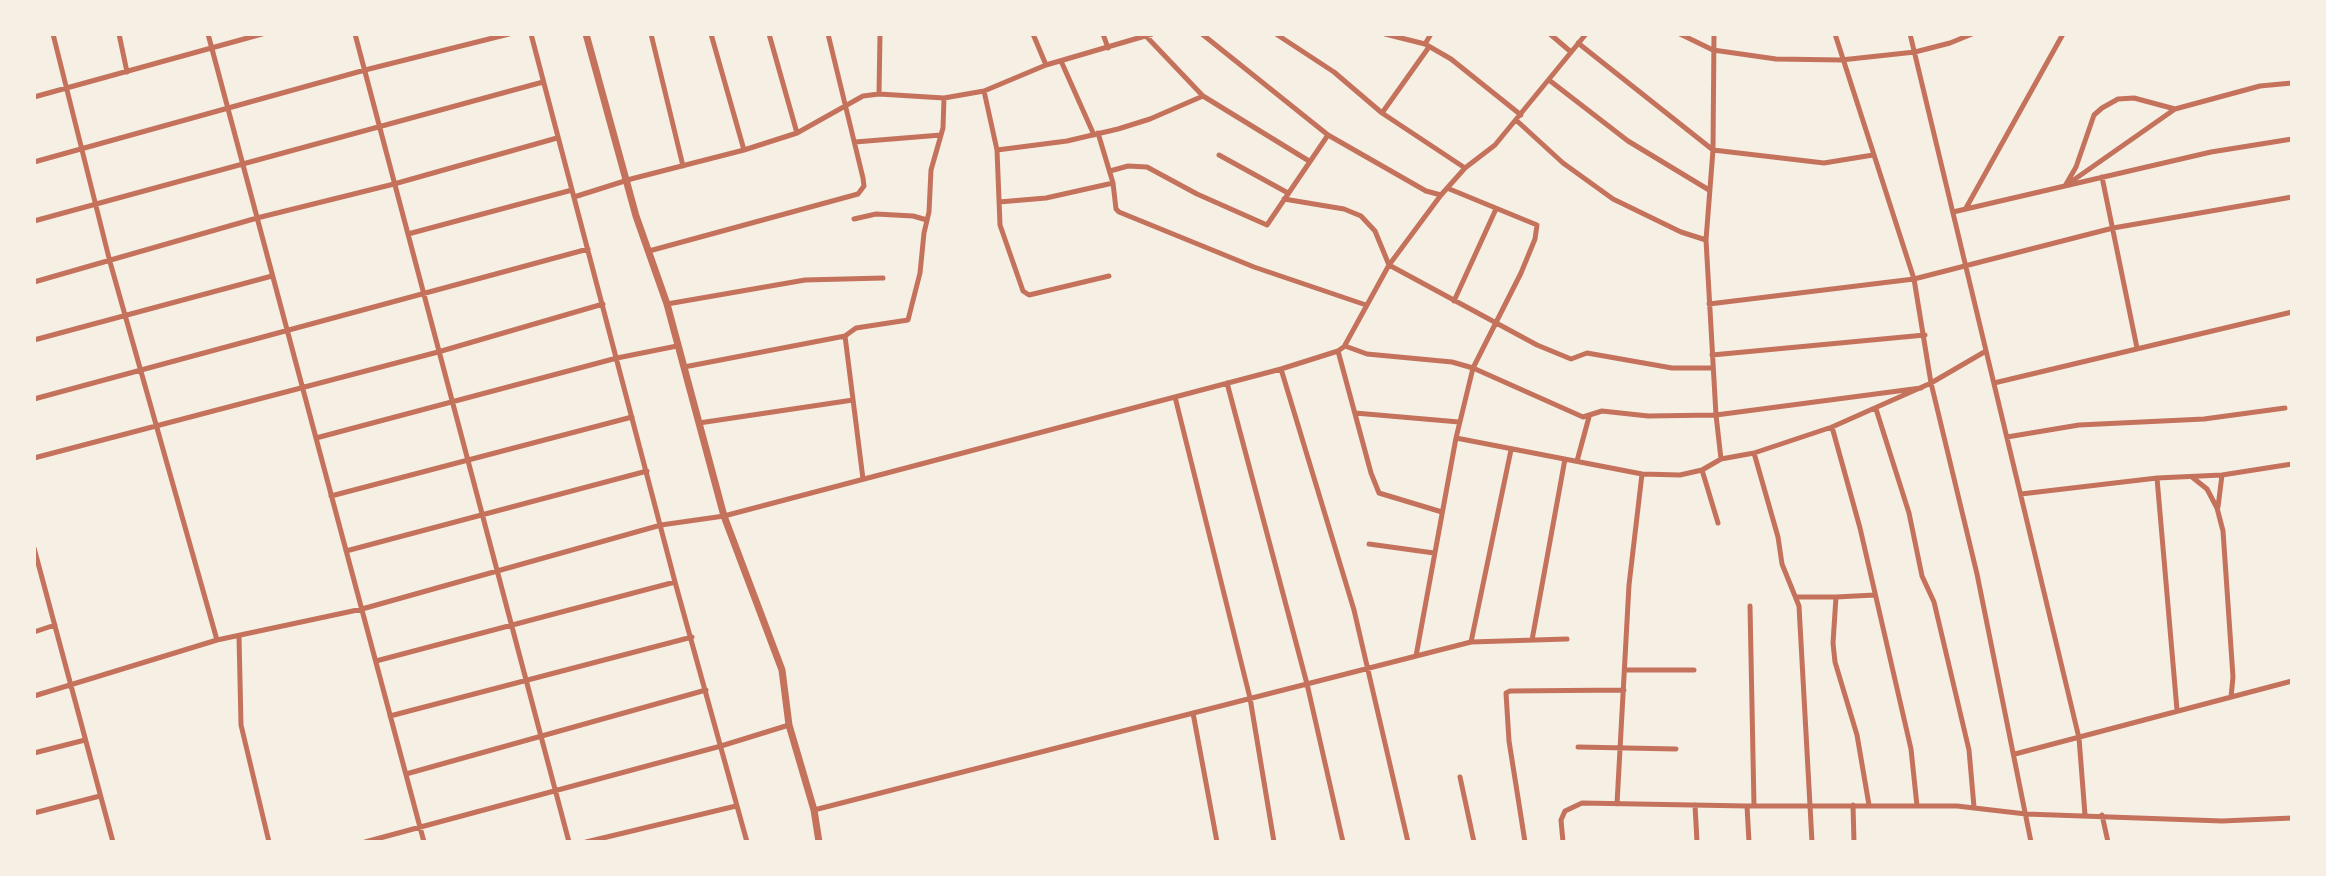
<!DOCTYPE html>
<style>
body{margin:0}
#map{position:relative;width:2326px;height:876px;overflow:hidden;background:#f6efe4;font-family:Figtree,sans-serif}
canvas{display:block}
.frame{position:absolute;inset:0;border:36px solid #f6efe4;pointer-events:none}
</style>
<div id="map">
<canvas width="2326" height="876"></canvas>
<div class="frame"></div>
</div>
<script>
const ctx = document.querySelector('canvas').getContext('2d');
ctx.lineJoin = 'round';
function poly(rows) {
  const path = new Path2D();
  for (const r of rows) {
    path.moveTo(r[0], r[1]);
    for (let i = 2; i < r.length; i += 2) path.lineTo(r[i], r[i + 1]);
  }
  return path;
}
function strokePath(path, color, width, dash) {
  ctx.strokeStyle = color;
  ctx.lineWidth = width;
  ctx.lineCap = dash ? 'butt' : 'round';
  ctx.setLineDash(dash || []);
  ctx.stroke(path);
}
const minor = poly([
 [53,34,110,262,217,640],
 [119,34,127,72],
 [208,34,424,842],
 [355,34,569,842],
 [531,34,675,582,747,842],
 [651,34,683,166],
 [711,34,744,150],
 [769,34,797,133],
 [1033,34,1046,65],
 [1103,34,1108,48],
 [1202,34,1328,135,1426,191,1441,195],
 [1276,34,1334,72,1382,113,1465,168,1495,145,1586,34],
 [1385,34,1425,44,1451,59,1521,115],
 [1550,34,1571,52],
 [1680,34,1713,50,1776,59,1841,60,1915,52,1950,43,1972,34],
 [1714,34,1713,150,1706,240,1716,415,1721,459],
 [1835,34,1914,279,1931,383,1977,574,2031,842],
 [1910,34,2079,738,2085,815],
 [1145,35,1203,96,1309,161],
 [1578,43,1713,150,1824,163,1873,155],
 [1425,44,1431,34],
 [1061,61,1094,135],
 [1549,80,1628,141,1709,190],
 [984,91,997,150,1000,225,1023,291,1029,295,1109,276],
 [879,94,880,34],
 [34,97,262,34],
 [2175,109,2134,98,2118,99,2102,108,2094,115,2076,167,2065,186,2175,109,2260,86,2292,83],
 [1382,113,1429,47],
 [1516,120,1563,163,1613,199,1681,232,1706,240],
 [1098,133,1113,183,1116,209,1119,212,1254,267,1366,305],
 [855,142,941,135],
 [997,150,1067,141,1118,129,1150,119,1203,96],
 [1219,155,1288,193],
 [34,162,365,70,509,34],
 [1110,171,1128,166,1147,167,1197,194,1267,225,1328,135],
 [2102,177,2137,348],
 [574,197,631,179,744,150,797,133,863,96,879,94,944,98,984,91,1046,65,1152,34],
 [1284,199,1344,209,1361,216,1375,231,1389,265,1537,345,1571,359,1587,353,1672,368,1713,368],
 [999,202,1046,198,1113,183],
 [1966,208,2063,34],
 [1953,212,2211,152,2292,139],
 [854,219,876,214,913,216,927,220],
 [34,221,543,82],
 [408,234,572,190],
 [649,251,858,194,864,186,863,178,828,34],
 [34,282,257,218,394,184,557,138],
 [1454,301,1496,209],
 [667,304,805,280,883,278],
 [1709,304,1914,279,2113,228,2292,197],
 [845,336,863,479],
 [34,340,272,276],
 [1345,345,1389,265,1441,195,1465,168],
 [1338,351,1371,473,1379,493,1442,512],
 [1712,355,1925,335],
 [684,367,845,336,856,328,908,320,920,273,924,233,929,212,931,170,943,128,944,98],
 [1281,369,1354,610,1408,842],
 [1227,383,1307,684,1343,842],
 [1994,383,2292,312],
 [1175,397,1250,698,1274,842],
 [34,399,588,249],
 [1876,409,1909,513,1922,576,1934,602,1969,750,1974,807],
 [1355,413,1459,422],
 [699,423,853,400],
 [1832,427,1860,528,1911,749,1917,806],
 [2007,437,2079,425,2204,419,2285,408],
 [316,438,617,358,677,346],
 [1456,438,1642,474,1680,475,1702,470,1721,459,1754,453,1832,427,1931,383,1986,351],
 [1754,453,1778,537,1782,564,1799,606,1812,842],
 [34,458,438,352,603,304],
 [1577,461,1589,417],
 [1702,470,1718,523],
 [2192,477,2207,489,2217,508,2223,531,2233,677,2231,697],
 [2157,478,2177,710],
 [2021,494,2157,478,2222,475,2292,464],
 [331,496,632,417],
 [2218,507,2222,475],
 [1369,544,1434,553],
 [34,548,113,842],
 [346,551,647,471],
 [1796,597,1836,597],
 [1750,606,1754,806],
 [34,632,55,625],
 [239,636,241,725,269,842],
 [1532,640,1565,459],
 [1471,642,1511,450],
 [1416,656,1456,438,1473,368,1521,273,1535,239,1537,225,1447,188],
 [376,661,675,582],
 [1625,670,1694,670],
 [34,696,217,640,362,609,661,525,724,516,1281,369,1338,351,1345,346,1367,354,1452,362,1473,368,1583,417,1602,411,1648,416,1716,415,1921,388],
 [1193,713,1217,842],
 [390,716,692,637],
 [1578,747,1676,749],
 [34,753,85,740],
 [2015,754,2292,681],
 [406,774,706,690],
 [1460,777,1474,842],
 [1617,804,1629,585,1642,474],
 [1695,805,1697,842],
 [1853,805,1854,842],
 [1869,805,1857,735,1835,662,1833,643,1836,597,1875,595],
 [1747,806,1749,842],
 [814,810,1471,642,1567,639],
 [34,813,100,796],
 [2102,815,2108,842],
 [365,842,721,746,789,725],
 [586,842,736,806],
 [1525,842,1509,741,1506,693,1510,691,1624,690],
 [1563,842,1561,820,1565,811,1582,803,1747,806,1957,806,2026,814,2222,821,2292,818]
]);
const tertiary = poly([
 [586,34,636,216,667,304,724,516,782,670,789,725,814,810,819,842]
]);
strokePath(minor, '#c5725c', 5);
strokePath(tertiary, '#c5725c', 7);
</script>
